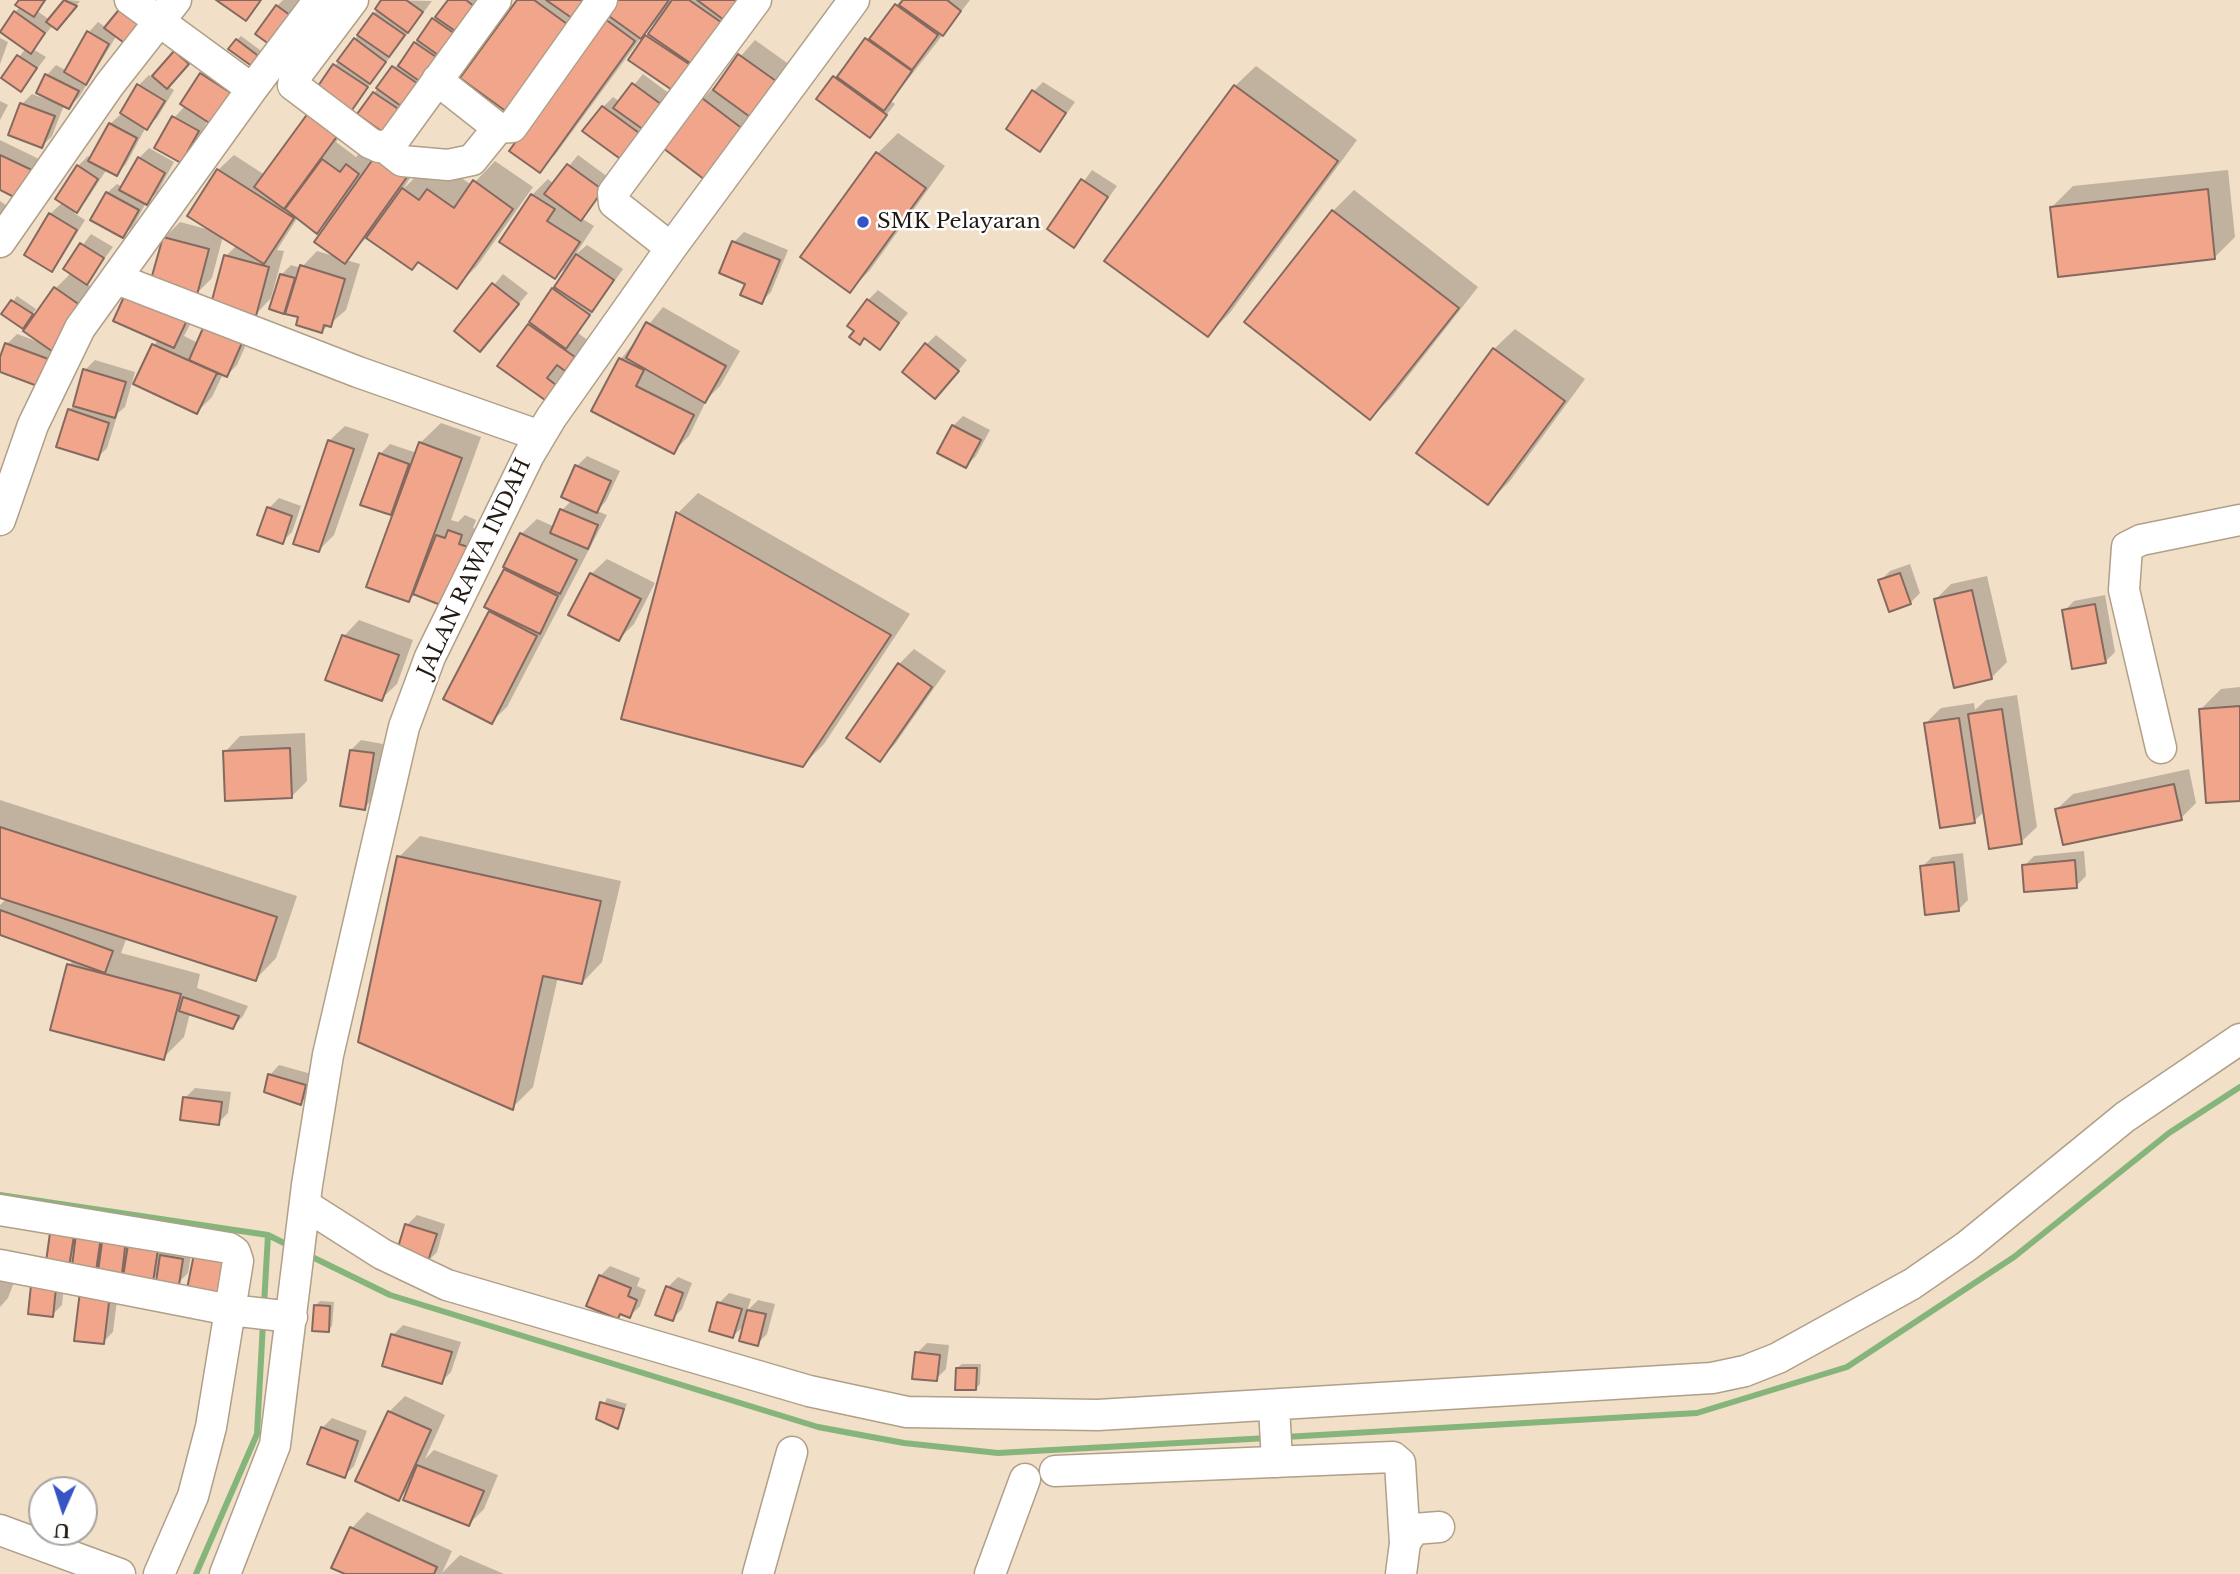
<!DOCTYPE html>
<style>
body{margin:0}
#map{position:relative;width:2240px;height:1574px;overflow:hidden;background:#f1dfc7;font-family:"Libre Baskerville",serif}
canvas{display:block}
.north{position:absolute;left:28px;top:1476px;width:70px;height:70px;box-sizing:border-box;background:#fff;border:2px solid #a6a3a0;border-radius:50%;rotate:183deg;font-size:19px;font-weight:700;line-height:28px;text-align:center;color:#211a12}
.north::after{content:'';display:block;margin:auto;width:24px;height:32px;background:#3754c5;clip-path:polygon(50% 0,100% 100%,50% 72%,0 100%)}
</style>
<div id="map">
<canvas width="2240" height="1574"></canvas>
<div class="north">U</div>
</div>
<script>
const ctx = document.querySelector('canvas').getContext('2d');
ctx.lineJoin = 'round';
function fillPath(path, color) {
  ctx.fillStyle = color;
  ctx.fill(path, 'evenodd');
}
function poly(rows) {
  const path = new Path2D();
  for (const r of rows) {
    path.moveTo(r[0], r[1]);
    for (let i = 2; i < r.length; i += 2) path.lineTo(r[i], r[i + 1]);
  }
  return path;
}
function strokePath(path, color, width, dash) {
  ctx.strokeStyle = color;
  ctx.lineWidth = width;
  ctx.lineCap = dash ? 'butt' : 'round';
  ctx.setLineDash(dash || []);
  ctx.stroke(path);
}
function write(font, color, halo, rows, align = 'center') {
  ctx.font = font + ' "Libre Baskerville",serif';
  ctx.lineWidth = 5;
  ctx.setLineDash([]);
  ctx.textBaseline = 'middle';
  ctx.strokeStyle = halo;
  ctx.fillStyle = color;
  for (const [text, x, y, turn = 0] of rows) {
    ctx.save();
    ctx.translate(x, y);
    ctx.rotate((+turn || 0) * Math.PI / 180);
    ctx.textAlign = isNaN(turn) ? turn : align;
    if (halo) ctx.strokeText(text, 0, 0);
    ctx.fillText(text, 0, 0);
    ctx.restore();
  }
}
const shadow = poly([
 [21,0,47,0,37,11,50,20,66,0,80,1,61,24,53,25,33,49,46,57,21,90,3,78,26,48,15,12,21,6],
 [283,0,310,0,257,33,277,6],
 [384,0,432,1,350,111,355,115,336,142,356,157,363,150,421,161,403,189,424,169,439,179,449,170,472,185,495,161,533,187,477,266,456,287,419,260,411,268,367,237,346,260,360,264,346,310,322,331,289,306,284,312,281,275,291,265,301,268,317,251,337,257,334,217,317,231,298,217,277,250,284,251,271,298,256,314,249,312,254,326,237,365,227,375,223,374,212,397,197,412,135,383,158,339,153,279,164,238,180,222,214,231,218,170,234,155,265,175,312,110,318,89],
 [223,236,237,245,226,256,208,320,198,343,184,336,202,302,196,294,212,278],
 [450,0,488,0,397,123,374,93],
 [520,0,598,0,531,92],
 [618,0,754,0,685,80,646,36,659,18,643,35,555,155,539,170],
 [901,0,970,0,891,101,895,104,870,136,834,78],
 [98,22,117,35,79,97,69,107,64,105,52,136,42,146,22,104,32,94,49,100,47,75,56,65,67,71,89,32],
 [241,36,264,53,257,61,237,40],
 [0,38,8,42,0,64],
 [755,40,797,70,724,166,703,99],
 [185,43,197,53,167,86,174,90,157,118,146,127,126,164,116,174,107,169,86,201,74,213,85,220,61,259,51,269,50,214,63,202,78,166,88,156,92,158,110,124,121,114,139,85,149,75,153,78],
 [211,64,243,84,208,120,191,151,181,161,174,118,185,106,201,74],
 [1256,66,1357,140,1229,314,1208,335,1235,86],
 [643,74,678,100,640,154,603,107,613,97,620,102],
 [1043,82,1075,102,1040,150,1033,92],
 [0,101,8,105,0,120],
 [898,133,945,166,870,270,850,291,878,153],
 [0,140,43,161,30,187,0,188],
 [149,148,174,162,157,193,146,203,133,226,123,236,107,193,117,184,123,187,139,158],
 [578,155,612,180,581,218,594,226,575,255,587,245,623,269,578,333,589,341,544,397,500,366,572,263,555,277,501,242,532,195,548,179,554,184],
 [1092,170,1117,186,1074,245,1049,229],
 [2228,170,2235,237,2214,258,2052,207,2073,186],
 [1354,190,1478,287,1391,398,1370,418,1333,211],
 [0,201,16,212,0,235],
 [744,232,788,250,771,292,761,302,747,283,734,242],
 [91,234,113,247,86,283,101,294,50,375,0,370,7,344,17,334,39,342,26,331,56,288,71,273,65,269],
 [503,274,528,293,480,350,456,331],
 [878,290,908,313,880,347,868,300],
 [17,296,36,309,27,322,4,314],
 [663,307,740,351,720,386,707,399,689,436,674,451,594,410,621,359],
 [1515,329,1585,379,1509,482,1488,503,1494,349],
 [936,335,967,360,945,387,926,345],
 [95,360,135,372,125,407,118,413,107,448,97,458,69,410,75,405,85,370],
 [963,416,990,430,976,456,966,466,953,426],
 [441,423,481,437,451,520,458,522,465,515,476,520,473,528,485,533,409,600,398,506,391,513,380,454,390,444,417,453,420,443],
 [345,426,369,434,334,535,319,550,329,441],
 [587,456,620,471,606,501,597,511,607,515,507,707,491,722,490,612,505,570,521,534,537,519,555,527,562,510,572,500,563,496,577,466],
 [698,493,910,614,824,744,803,765,678,513],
 [279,498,301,506,292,532,282,542,269,508],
 [607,559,655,583,634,624,619,639,591,574],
 [1910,564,1920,593,1910,603,1880,581,1890,571],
 [1987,576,2007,662,1992,677,1936,599,1951,584],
 [2105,595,2115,652,2105,662,2064,611,2074,601],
 [359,620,413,640,397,684,381,699,344,636],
 [914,649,946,671,895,744,880,760,899,664],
 [2240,687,2240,799,2201,709,2221,689],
 [2017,695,2037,827,2021,842,1985,811,1974,821,1925,724,1941,708,1974,703,1975,710,1986,700],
 [305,733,307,781,292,796,225,752,240,736],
 [361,740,383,744,374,798,364,808,351,750],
 [2189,769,2196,803,2181,818,2057,809,2073,794],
 [0,800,297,896,276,958,256,979,127,937,121,953,200,974,197,988,248,1006,243,1016,233,1027,190,1013,184,1037,163,1058,69,965,74,960,0,934,0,905,7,898,0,896],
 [420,836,621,881,602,962,582,983,558,977,533,1087,512,1108,399,857],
 [2084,851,2086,876,2076,886,2024,866,2034,856],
 [1963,853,1968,900,1958,910,1922,867,1932,857],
 [279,1065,315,1075,310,1093,301,1103,270,1075],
 [195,1088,231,1092,228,1113,218,1123,185,1098],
 [417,1215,445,1224,437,1252,427,1262,407,1225],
 [52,1233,192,1249,188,1273,178,1283,159,1273,152,1280,126,1267,121,1272,101,1264,96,1269,68,1271],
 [0,1256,21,1264,8,1298,0,1307],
 [610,1266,640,1278,637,1286,646,1290,640,1306,630,1316,622,1312,618,1317,600,1276],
 [678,1277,692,1283,682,1309,672,1319,668,1287],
 [65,1278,62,1305,52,1315,32,1286],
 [92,1282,119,1285,113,1332,103,1342],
 [729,1293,751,1299,747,1311,758,1300,775,1304,767,1334,757,1344,745,1325,733,1336,719,1303],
 [320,1301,334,1302,332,1326,328,1330,315,1306],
 [403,1325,461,1342,451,1372,441,1382,393,1335],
 [927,1343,949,1345,946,1369,936,1379,917,1353],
 [962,1364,981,1364,980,1384,976,1388,957,1368],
 [405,1396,445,1415,425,1459,434,1450,498,1475,484,1509,469,1524,410,1487,398,1499,357,1480,389,1412],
 [607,1398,627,1404,617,1427,598,1418],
 [332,1418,367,1431,354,1466,344,1476,322,1428],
 [367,1512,452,1551,442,1573,460,1555,504,1574,349,1574,334,1567,352,1528]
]);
const stream = poly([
 [0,1195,268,1235,290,1246],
 [306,1254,390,1295,818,1427,904,1443,998,1453,1268,1438],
 [264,1305,268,1235],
 [1285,1437,1697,1413,1847,1367,2014,1257,2169,1133,2240,1087],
 [196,1574,257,1434,263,1323]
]);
const building = poly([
 [19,0,45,0,34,17,15,5,19,0],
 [64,0,77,6,57,30,46,22,64,0],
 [216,0,261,0,246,21,216,0],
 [381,0,406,0,423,12,408,33,375,9,381,0],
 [448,0,466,0,479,10,461,35,435,17,448,0],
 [517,0,534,0,574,29,511,115,460,78,517,0],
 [546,0,595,0,579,23,546,0],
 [616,0,669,0,641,39,606,14,616,0],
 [672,0,689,0,728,27,693,65,648,34,672,0],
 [697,0,752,0,732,26,697,0],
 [903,0,947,0,961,11,943,36,899,5,903,0],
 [126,1,148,17,127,45,104,28,126,1],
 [895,4,938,35,912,70,869,39,895,4],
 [276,5,294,18,273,47,255,34,276,5],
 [14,11,45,33,31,54,0,32,14,11],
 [373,13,405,35,389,57,357,35,373,13],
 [432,18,461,38,445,60,417,40,432,18],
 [605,19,635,41,540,173,509,151,605,19],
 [87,31,109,44,86,85,64,72,87,31],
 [645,35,692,66,675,92,628,60,645,35],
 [354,38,386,62,370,84,337,61,354,38],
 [865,38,912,71,884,111,837,77,865,38],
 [236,39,261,58,253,67,228,49,236,39],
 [414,42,442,61,425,85,398,66,414,42],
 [174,51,189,64,167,89,152,76,174,51],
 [738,54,783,86,757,122,713,90,738,54],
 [17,55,37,68,21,92,1,78,17,55],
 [333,64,368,87,350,113,316,89,333,64],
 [392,66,424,88,408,111,376,88,392,66],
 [200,73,234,95,214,126,180,104,200,73],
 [45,74,79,91,69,109,36,93,45,74],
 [833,76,887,115,870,138,816,99,833,76],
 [632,83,669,110,651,135,613,108,632,83],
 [137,84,165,101,147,130,120,113,137,84],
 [1234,85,1338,161,1208,337,1104,261,1234,85],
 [1032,90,1066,113,1040,152,1006,129,1032,90],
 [373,92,403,112,387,135,357,114,373,92],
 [702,98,748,133,709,183,663,148,702,98],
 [20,103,55,116,42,148,8,135,20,103],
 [602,106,646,138,630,166,582,131,602,106],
 [311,109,341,131,284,209,254,187,311,109],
 [172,116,199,131,181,163,154,148,172,116],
 [109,123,137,138,117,176,88,161,109,123],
 [876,152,926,188,850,293,800,257,876,152],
 [0,155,34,171,20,200,0,190,0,155],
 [376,155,407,177,345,264,314,242,376,155],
 [138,157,165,173,147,205,119,190,138,157],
 [322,159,340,172,346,164,359,174,317,234,285,209,322,159],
 [567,164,603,190,581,221,544,194,567,164],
 [77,165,98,179,77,213,55,199,77,165],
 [217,169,294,218,264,264,187,216,217,169],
 [1081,179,1108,197,1074,248,1047,229,1081,179],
 [473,180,513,209,457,289,418,262,412,270,366,238,402,188,419,200,427,189,454,208,473,180],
 [2208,189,2215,259,2058,277,2050,207,2208,189],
 [106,192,139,210,123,238,90,220,106,192],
 [531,194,555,209,547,221,580,242,555,279,499,242,531,194],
 [1332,210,1459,308,1370,420,1244,322,1332,210],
 [49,213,77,230,52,272,24,255,49,213],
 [163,237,209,249,197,295,150,283,163,237],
 [732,241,780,260,762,304,740,295,745,284,719,273,732,241],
 [80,243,104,258,87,285,63,269,80,243],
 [576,254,614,280,592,312,554,287,576,254],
 [224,255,269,267,256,316,211,304,224,255],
 [300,265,345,279,331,327,324,325,322,333,296,325,298,317,285,314,300,265],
 [280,274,295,278,284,314,269,309,280,274],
 [492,283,519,304,480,352,454,331,492,283],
 [54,287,87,310,56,354,23,331,54,287],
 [552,288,590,315,566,349,529,322,552,288],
 [127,290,188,318,174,348,113,321,127,290],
 [867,299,899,323,880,350,864,338,860,345,849,337,854,331,847,326,867,299],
 [11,300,33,314,23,329,1,314,11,300],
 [207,319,245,336,227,377,189,360,207,319],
 [646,322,726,366,705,403,626,358,646,322],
 [528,324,575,357,565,371,557,365,547,378,556,385,545,400,497,366,528,324],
 [5,343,51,360,40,387,0,372,0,357,5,343],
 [925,343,959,371,935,399,902,372,925,343],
 [152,344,217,373,197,414,133,384,152,344],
 [1493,348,1565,401,1488,505,1416,453,1493,348],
 [619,358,644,370,636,386,694,415,674,454,591,411,619,358],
 [83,369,126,382,115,418,73,406,83,369],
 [68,409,109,423,98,460,56,447,68,409],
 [952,425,981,440,966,468,937,453,952,425],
 [328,440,354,449,319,552,293,544,328,440],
 [419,442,462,458,409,602,366,587,419,442],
 [379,453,409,464,391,515,360,505,379,453],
 [575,465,611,481,597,513,561,497,575,465],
 [267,507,292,516,283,544,257,535,267,507],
 [560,509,598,525,588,549,550,533,560,509],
 [676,512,891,635,803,767,621,719,676,512],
 [448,530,462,535,459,544,471,548,448,608,413,594,436,535,445,538,448,530],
 [520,533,577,560,560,594,503,567,520,533],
 [504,569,558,596,540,634,484,607,504,569],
 [590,573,641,599,619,641,568,615,590,573],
 [1900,573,1911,604,1889,612,1878,580,1900,573],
 [1972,590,1992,679,1954,688,1934,599,1972,590],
 [2095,604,2106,663,2072,669,2062,610,2095,604],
 [489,611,537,636,492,724,443,699,489,611],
 [342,635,399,655,382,701,325,680,342,635],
 [898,663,932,687,880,762,846,738,898,663],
 [2240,706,2240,801,2206,803,2199,709,2240,706],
 [2002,709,2022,844,1989,849,1968,714,2002,709],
 [1959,718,1975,823,1940,828,1924,723,1959,718],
 [290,748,292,798,225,801,223,751,290,748],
 [350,750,374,753,365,810,340,806,350,750],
 [2174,784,2182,820,2063,845,2055,809,2174,784],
 [0,827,277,917,256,981,0,898,0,827],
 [397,856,601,901,582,984,543,976,513,1110,358,1042,397,856],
 [2075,860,2077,888,2024,892,2022,865,2075,860],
 [1954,862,1959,911,1925,915,1920,866,1954,862],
 [0,910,113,951,105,973,0,935,0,910],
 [67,964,181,994,164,1060,50,1030,67,964],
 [183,997,239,1016,233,1029,179,1011,183,997],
 [268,1074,306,1085,301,1105,264,1092,268,1074],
 [183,1097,222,1102,219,1125,180,1120,183,1097],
 [405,1224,437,1234,427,1264,396,1254,405,1224],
 [50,1233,74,1236,68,1273,45,1269,50,1233],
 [76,1234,101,1237,96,1271,72,1267,76,1234],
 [103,1235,126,1239,122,1274,98,1271,103,1235],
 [129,1238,159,1243,153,1282,123,1277,129,1238],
 [195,1249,232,1256,224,1297,187,1289,195,1249],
 [160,1255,183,1259,179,1285,156,1282,160,1255],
 [599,1275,631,1288,628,1296,637,1300,630,1318,620,1314,618,1319,586,1306,599,1275],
 [31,1285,56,1288,53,1317,28,1314,31,1285],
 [666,1286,683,1293,673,1321,655,1315,666,1286],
 [80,1291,110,1294,104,1344,74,1341,80,1291],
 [717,1302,742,1309,733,1338,709,1331,717,1302],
 [314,1305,330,1306,329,1332,312,1331,314,1305],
 [747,1310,766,1314,758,1346,739,1341,747,1310],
 [391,1334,452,1352,442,1384,382,1366,391,1334],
 [915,1352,940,1355,937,1381,912,1379,915,1352],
 [956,1368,977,1368,976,1390,955,1390,956,1368],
 [600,1402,624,1409,618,1429,596,1419,600,1402],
 [388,1411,431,1430,399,1501,355,1481,388,1411],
 [321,1427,358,1441,345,1478,307,1464,321,1427],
 [417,1465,484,1491,469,1526,403,1500,417,1465],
 [350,1527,437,1567,434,1574,345,1574,331,1568,350,1527]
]);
const minor = poly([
 [130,0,252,89,319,0],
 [353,0,295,77,293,85,370,143,379,147,392,143,496,0],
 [437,80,498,128,512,127,602,0],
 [383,146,402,161,448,165,472,160,498,128],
 [0,242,110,84,176,0],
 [671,248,614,203,613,193,756,0],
 [117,279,358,372,540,436],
 [0,520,33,425,80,328,252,89],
 [2161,748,2124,590,2127,547,2141,540,2240,520],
 [305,1205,382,1254,447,1285,809,1391,907,1412,1098,1415,1712,1378,1745,1371,1778,1358,1912,1284,1967,1246,2125,1117,2240,1039],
 [0,1210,229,1248,235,1252,238,1261,211,1427,193,1496,159,1574],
 [0,1265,230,1310,292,1317],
 [1274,1406,1277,1462],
 [1055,1471,1393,1457,1400,1463,1405,1543],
 [0,1530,120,1574],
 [225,1574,275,1445,307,1185,328,1055,404,727,430,657,529,455,551,418,671,248,854,0],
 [758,1574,792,1452],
 [990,1574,1025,1479],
 [1401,1574,1405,1543,1414,1529,1439,1527]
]);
const markers = [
 [863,222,7,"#3754c5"]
];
const poiNames = [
 ["SMK Pelayaran",877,222]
];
const streetNames = [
 ["JALAN RAWA INDAH",475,568,-65]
];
fillPath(shadow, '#0003');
strokePath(stream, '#85b57a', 6);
fillPath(building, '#f1a68b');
strokePath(building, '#83695f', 2);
strokePath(minor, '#b09f89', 33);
strokePath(minor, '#fff', 30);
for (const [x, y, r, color] of markers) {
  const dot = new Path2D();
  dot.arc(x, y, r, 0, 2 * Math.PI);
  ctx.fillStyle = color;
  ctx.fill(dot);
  strokePath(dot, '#fff', 2.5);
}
write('21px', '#211a12', '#fff', poiNames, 'left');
write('21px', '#211a12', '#fff', streetNames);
</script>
